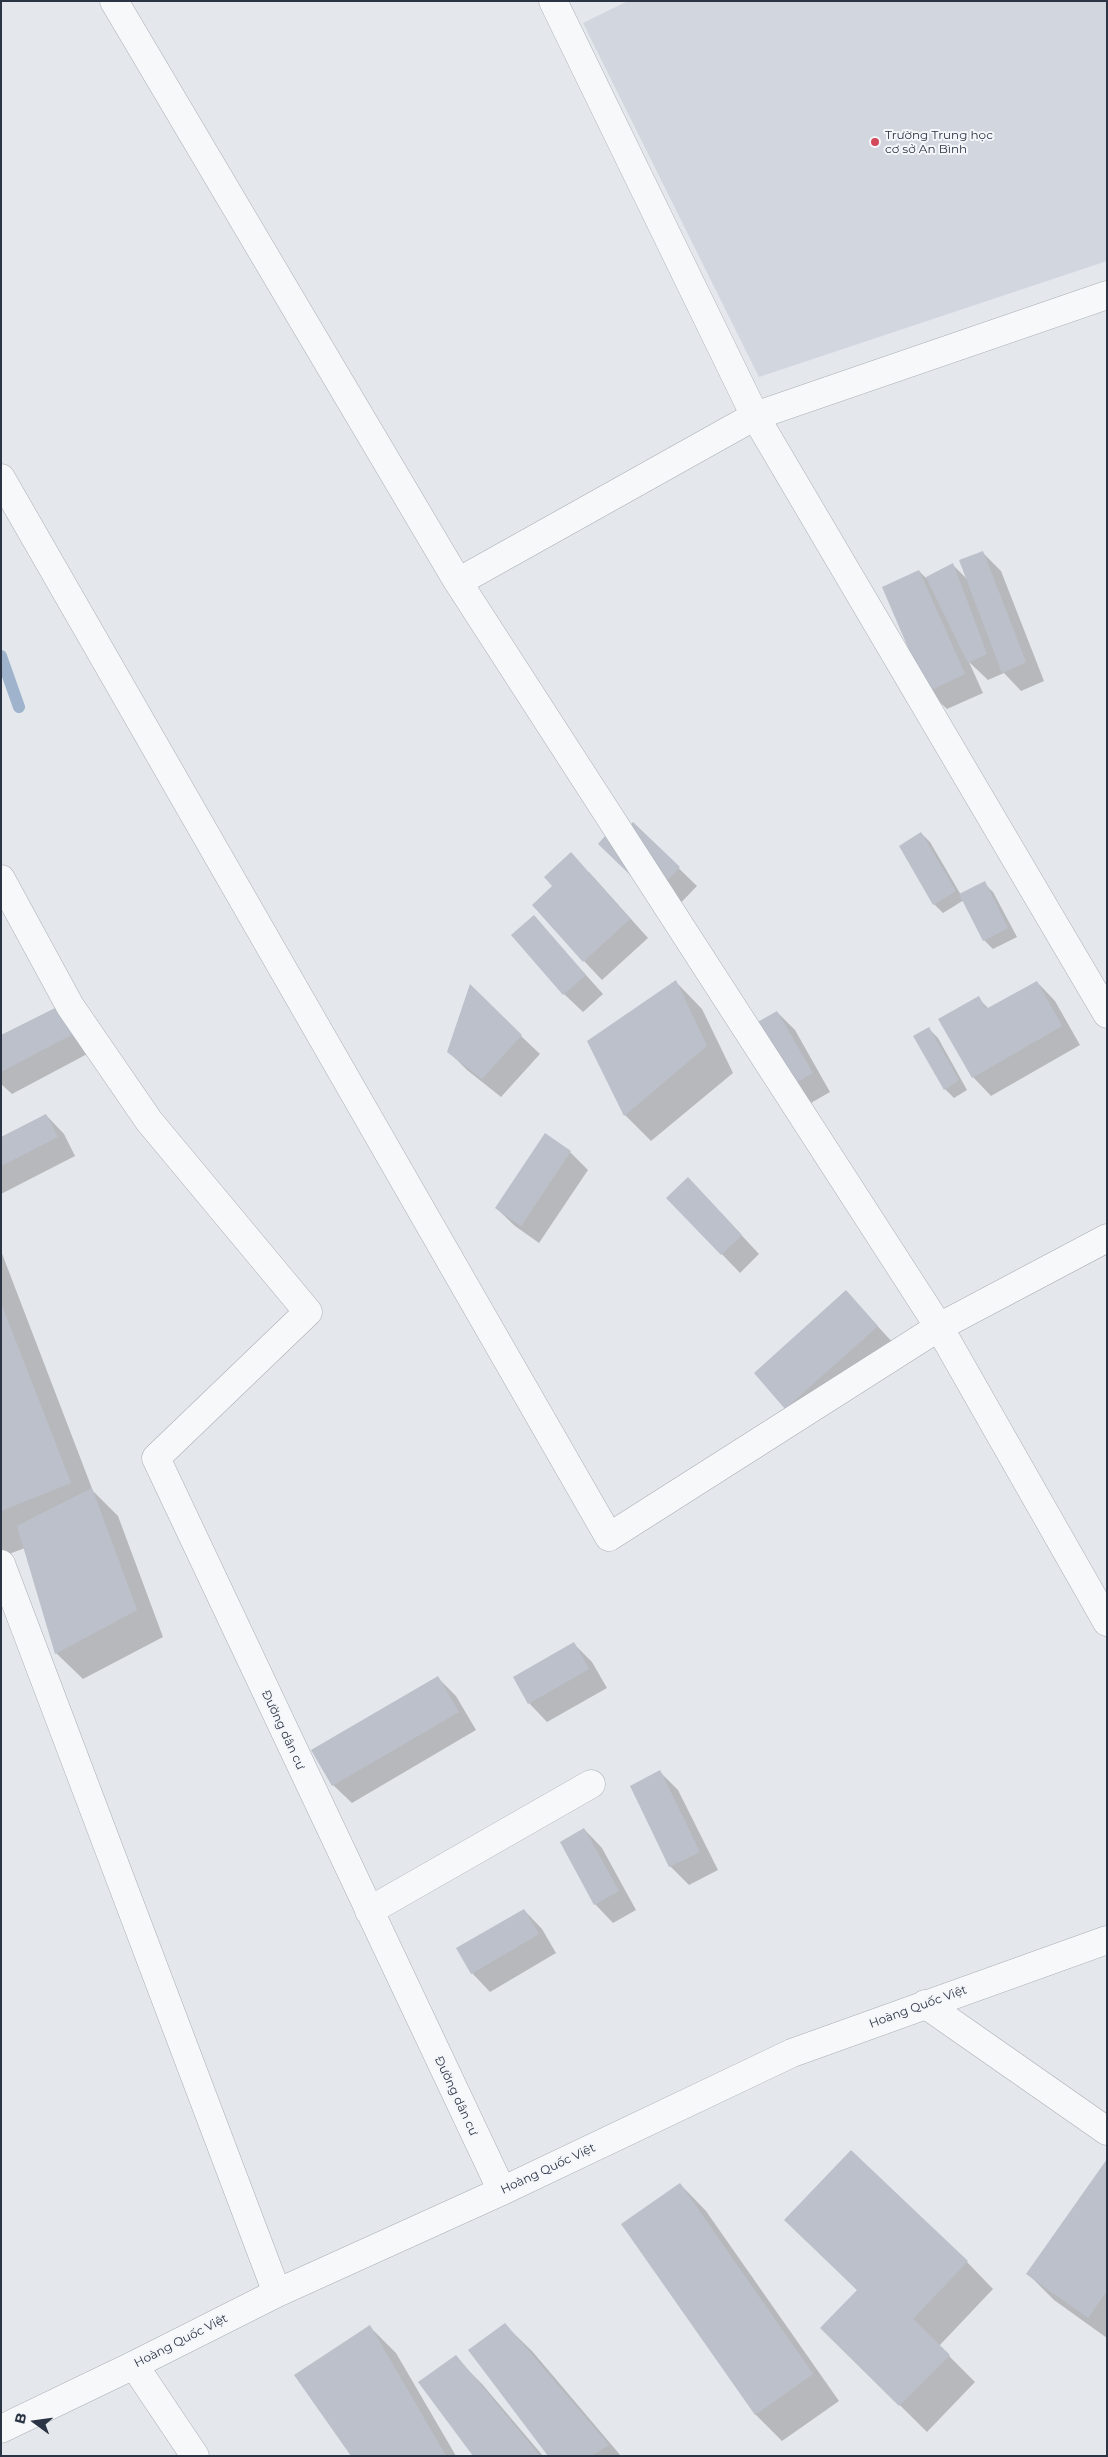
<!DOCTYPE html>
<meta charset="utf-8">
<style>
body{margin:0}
#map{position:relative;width:1108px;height:2457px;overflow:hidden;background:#e4e7ec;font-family:Montserrat,sans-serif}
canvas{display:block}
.frame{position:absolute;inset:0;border:2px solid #2b3445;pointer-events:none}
.north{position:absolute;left:10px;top:2397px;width:50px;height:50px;-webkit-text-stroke:4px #f4f6f9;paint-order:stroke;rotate:284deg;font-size:14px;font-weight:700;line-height:20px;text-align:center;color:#2b3445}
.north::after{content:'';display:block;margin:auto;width:18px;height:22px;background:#2b3445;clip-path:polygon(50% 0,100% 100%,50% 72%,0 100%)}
</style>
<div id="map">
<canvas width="1108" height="2457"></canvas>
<div class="frame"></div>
<div class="north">B</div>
</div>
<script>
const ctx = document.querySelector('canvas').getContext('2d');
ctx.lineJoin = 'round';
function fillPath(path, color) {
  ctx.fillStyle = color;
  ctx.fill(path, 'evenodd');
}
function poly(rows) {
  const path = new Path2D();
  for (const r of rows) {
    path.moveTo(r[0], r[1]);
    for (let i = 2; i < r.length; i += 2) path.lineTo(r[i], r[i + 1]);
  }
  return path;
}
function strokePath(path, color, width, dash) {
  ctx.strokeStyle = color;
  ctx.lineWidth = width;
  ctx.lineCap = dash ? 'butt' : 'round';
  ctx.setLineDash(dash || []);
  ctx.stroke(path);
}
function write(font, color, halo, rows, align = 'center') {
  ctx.font = font + ' Montserrat,sans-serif';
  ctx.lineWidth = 4;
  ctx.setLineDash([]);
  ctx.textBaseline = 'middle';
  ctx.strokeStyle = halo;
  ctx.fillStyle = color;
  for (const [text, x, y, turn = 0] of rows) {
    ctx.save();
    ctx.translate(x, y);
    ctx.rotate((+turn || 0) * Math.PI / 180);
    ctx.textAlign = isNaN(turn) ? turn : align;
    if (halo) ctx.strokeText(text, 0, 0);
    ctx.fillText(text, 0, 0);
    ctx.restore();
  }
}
const built = poly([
 [628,1,1107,1,1107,261,759,377,583,23]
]);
const shadow = poly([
 [982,552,1001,571,1044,681,1021,691,1004,673,988,680,969,662,983,693,947,709,928,691,919,571,926,578,953,565,968,580],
 [633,824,697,886,671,913],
 [921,833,930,842,961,895,984,883,993,892,1017,937,993,949,984,940,964,900,943,913,934,904],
 [589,872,648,938,602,980,584,961],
 [534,917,603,994,583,1012,564,994],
 [676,982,702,1009,733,1073,651,1141,625,1115],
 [1037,982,1055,1001,1080,1045,991,1096,973,1077,978,998,989,1009],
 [59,1007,91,1052,12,1094,1,1084,1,1037],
 [777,1012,795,1030,830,1092,804,1107],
 [929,1029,938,1038,967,1090,954,1098,945,1089],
 [521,1036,540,1054,501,1097,467,1070,448,1051],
 [46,1115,64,1134,75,1156,1,1194,1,1139],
 [570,1152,588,1170,539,1243,515,1226,496,1208],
 [706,1197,759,1254,740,1273,668,1198],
 [1,1251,93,1491,118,1516,163,1637,83,1679,56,1653,25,1548,1,1557],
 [846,1292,895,1345,786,1408],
 [574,1644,592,1662,607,1688,547,1722,529,1703,515,1678],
 [438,1678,456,1696,476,1730,352,1803,333,1785],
 [660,1772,678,1790,718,1870,689,1885,670,1866,631,1786],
 [584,1829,602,1848,636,1910,613,1923,595,1904,561,1842],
 [524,1910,542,1929,556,1953,490,1992,472,1973],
 [1107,2161,1107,2338,1054,2300,1028,2274],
 [680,2184,706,2211,839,2401,782,2441,756,2415,623,2224],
 [786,2220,967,2262,993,2289,939,2346,975,2382,927,2432,822,2328,858,2291],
 [505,2325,532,2351,621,2456,550,2456],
 [370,2327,396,2353,456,2456,352,2456],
 [455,2357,482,2384,543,2456,475,2456]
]);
const stream = poly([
 [1,656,19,707]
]);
const building = poly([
 [983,551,1026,662,1002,673,959,560],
 [953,563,987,654,968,663,926,577],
 [919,570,965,674,927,692,882,587],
 [633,822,680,867,652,896,598,844,612,828,620,836],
 [921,832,956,891,933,905,899,846],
 [571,852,630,919,583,962,532,905,552,886,544,877],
 [985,881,1008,928,983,941,959,894],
 [534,915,586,975,563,995,511,935],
 [676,980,707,1046,624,1116,587,1041],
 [1037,981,1062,1026,972,1078,938,1019,979,996,986,1009],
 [470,984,522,1035,482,1079,447,1052],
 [59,1006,73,1034,1,1072,1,1035],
 [777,1011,813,1073,785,1089,749,1027],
 [929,1027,959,1080,944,1090,913,1036],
 [46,1114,58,1137,1,1166,1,1137],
 [545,1133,571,1151,521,1226,495,1208],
 [688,1177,742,1235,721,1255,666,1198],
 [846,1290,878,1326,785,1409,754,1373],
 [1,1303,71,1483,1,1511],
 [92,1488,137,1610,55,1654,17,1526],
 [574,1642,589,1669,528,1704,513,1677],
 [438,1676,459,1712,332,1786,311,1750],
 [660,1770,700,1852,669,1867,630,1786],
 [584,1828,619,1891,594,1905,560,1842],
 [524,1909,539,1934,471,1974,456,1948],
 [851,2150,968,2261,913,2319,950,2355,899,2406,820,2328,857,2290,784,2220],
 [1107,2159,1107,2291,1088,2318,1026,2274],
 [680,2183,813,2374,755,2415,621,2224],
 [505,2323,609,2445,591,2456,548,2456,468,2350],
 [370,2325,446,2456,351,2456,294,2375],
 [456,2355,540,2456,473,2456,418,2382]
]);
const minor = poly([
 [114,1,458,582,939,1327,1107,1622],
 [553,1,755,416,1107,1014],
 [1,478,609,1537,939,1327,1107,1238],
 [458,582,755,416,1107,295],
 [1,879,70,1006,149,1121,308,1312,156,1458,502,2191],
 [1,1564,277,2293],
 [369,1911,591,1784],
 [925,2004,1107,2131],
 [134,2365,195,2456],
 [1,2429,134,2365,277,2293,502,2191,792,2053,1107,1940]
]);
const markers = [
 [875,142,5,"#d1495b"]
];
const poiNames = [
 ["Trường Trung học",885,135],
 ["cơ sở An Bình",885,149]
];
const streetNames = [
 ["Đường dân cư",283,1730,65],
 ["Hoàng Quốc Việt",918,2007,-20],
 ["Đường dân cư",456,2096,65],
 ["Hoàng Quốc Việt",548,2169,-25],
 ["Hoàng Quốc Việt",181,2341,-27]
];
fillPath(built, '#d2d6de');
fillPath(shadow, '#0003');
strokePath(stream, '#9fb4cc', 12);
fillPath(building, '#bbc0ca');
strokePath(minor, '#a9aeb7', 29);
strokePath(minor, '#f7f8fa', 28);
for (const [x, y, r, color] of markers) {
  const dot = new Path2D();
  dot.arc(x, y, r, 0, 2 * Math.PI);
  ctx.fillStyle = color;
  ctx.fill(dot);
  strokePath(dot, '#f4f6f9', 2);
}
write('12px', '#2b3445', '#f4f6f9', poiNames, 'left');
write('12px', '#2b3445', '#f4f6f9', streetNames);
</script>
